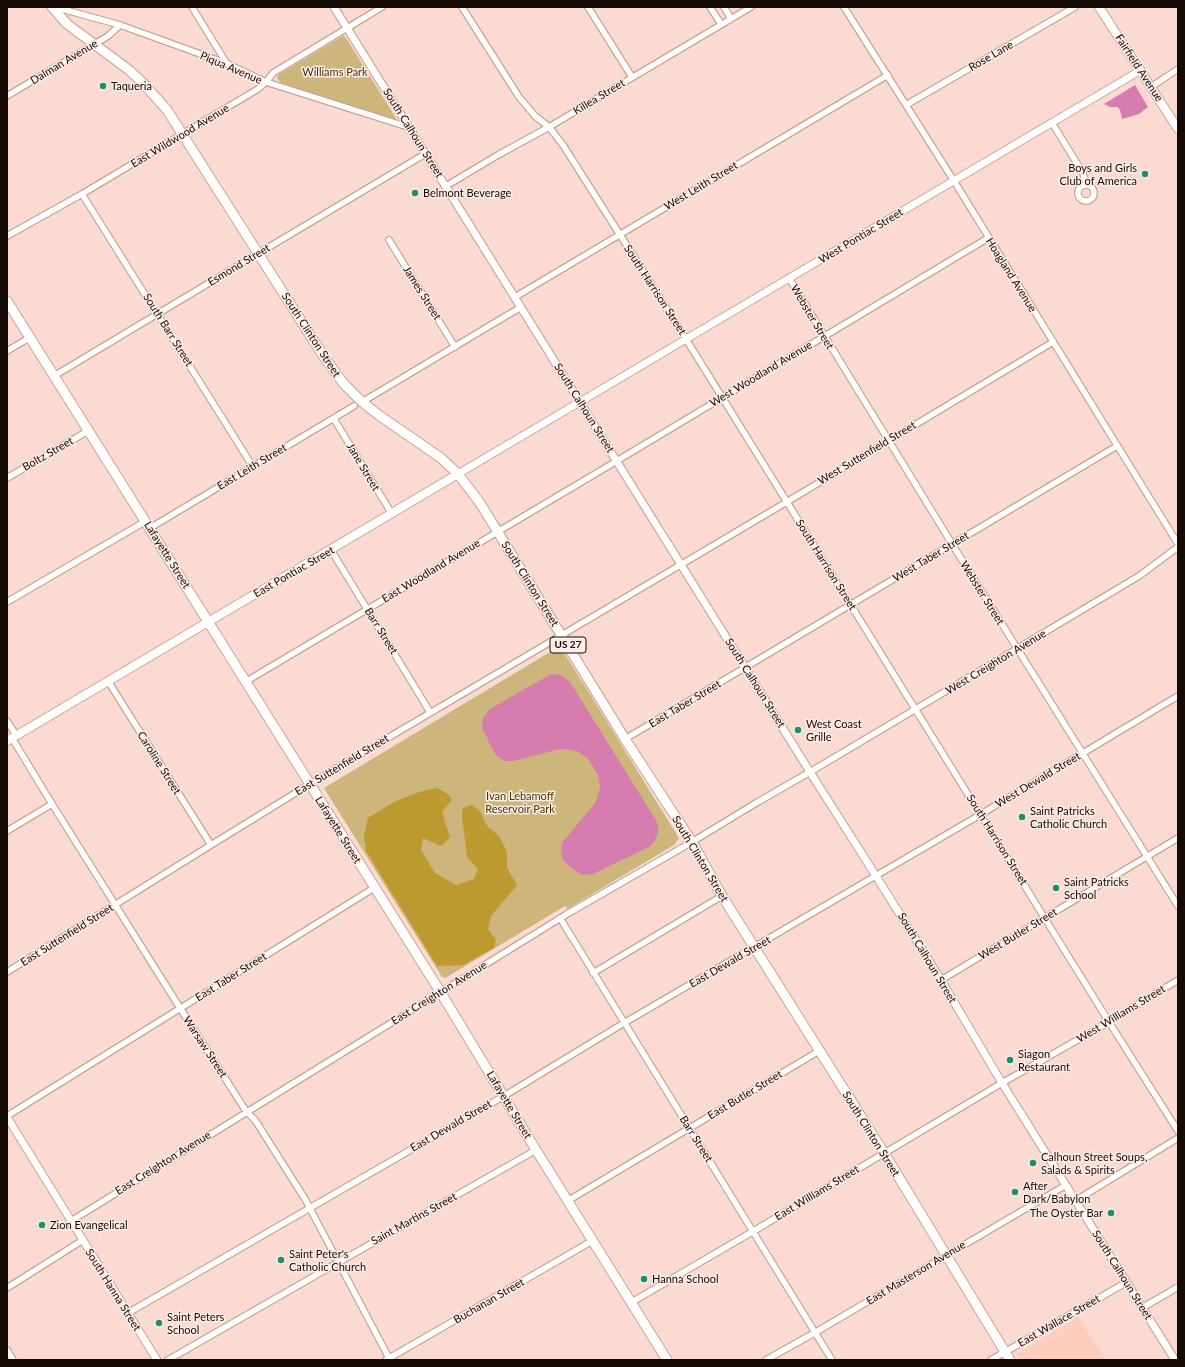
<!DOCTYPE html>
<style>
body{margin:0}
#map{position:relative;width:1185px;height:1367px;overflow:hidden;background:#fbdbd1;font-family:Lato,sans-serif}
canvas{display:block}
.frame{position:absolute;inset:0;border:8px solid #160a06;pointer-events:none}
</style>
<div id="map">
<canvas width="1185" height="1367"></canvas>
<div class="frame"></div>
</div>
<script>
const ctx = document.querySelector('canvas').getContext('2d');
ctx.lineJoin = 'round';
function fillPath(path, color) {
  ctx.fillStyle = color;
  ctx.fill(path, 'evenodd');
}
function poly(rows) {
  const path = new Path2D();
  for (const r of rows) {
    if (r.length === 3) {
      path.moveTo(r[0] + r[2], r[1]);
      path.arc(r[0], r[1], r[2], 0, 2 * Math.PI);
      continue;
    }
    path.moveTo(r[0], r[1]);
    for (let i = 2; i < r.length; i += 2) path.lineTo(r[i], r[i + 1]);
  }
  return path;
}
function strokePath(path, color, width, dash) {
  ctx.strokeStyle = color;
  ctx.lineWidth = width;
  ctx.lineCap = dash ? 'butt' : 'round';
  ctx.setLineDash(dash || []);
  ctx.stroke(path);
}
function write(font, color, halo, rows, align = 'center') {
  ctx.font = font + ' Lato,sans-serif';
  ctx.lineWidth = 3;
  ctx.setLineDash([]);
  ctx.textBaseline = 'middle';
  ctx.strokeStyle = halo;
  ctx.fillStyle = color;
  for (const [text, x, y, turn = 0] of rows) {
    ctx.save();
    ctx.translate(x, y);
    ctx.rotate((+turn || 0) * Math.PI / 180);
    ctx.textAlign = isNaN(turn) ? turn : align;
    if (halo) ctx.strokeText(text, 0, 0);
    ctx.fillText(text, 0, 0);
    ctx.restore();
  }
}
const built = poly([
 [1078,1317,1106,1360,1021,1360,1017,1354]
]);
const green = poly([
 [344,36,346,38,396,118,395,121,393,123,280,82,277,78,278,75,341,37],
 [560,646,679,838,674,845,567,909,565,906,445,978,442,977,324,788]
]);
const forest = poly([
 [437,788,448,794,452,800,442,812,450,838,441,846,423,838,421,850,435,873,456,885,474,879,478,869,467,857,462,816,463,808,472,805,480,811,487,826,499,836,507,852,507,868,517,885,491,916,488,929,496,940,494,948,463,965,437,966,366,851,364,836,368,818,394,802,419,792]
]);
const water = poly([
 [1135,85,1148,107,1139,114,1122,119,1120,110,1118,107,1110,107,1104,104],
 [551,674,560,675,564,677,570,682,657,822,658,827,658,832,655,841,649,847,593,874,583,875,575,871,563,860,561,852,562,843,565,839,595,803,598,795,600,788,598,775,589,760,579,752,566,749,560,749,514,761,504,761,495,754,482,728,483,718,490,709]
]);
const minor = poly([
 [55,7,120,25,228,64,266,82,408,127],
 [192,7,227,64],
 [462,7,519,97,535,116,549,127,563,145,686,339,1109,1022,1178,1131],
 [588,7,632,77],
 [710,7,721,24],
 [724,7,731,19],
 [844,7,954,181,1178,544],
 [1151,87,1178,69],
 [7,96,108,36,120,25],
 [906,105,1075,7],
 [1052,123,1083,173,1086,185],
 [1086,193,8],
 [446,186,498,155,549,127,751,7],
 [82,194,253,467],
 [7,236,82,194,258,89,266,82,273,73,382,7],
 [389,240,455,347],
 [789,278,957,552,1178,906],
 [515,297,888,75],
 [7,351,29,338],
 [54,376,259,253,425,154],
 [362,402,521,307],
 [334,419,392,514],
 [7,478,88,431],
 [150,528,354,406],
 [331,550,430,712],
 [7,602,146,521],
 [108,681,211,845],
 [245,682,610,465,988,238],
 [7,721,16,735],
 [12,738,52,804,180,1008,246,1111,255,1120,305,1199,390,1360],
 [625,739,1117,446],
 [7,831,52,804],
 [560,918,832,1360],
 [7,972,211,845,310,784,780,506,1053,342],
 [593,973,722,896],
 [941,980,1178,838],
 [7,1116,374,888],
 [569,1200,819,1051],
 [1075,1201,1178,1138],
 [71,1221,567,914,692,842,756,803,810,772,1025,644,1139,576,1178,547],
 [7,1288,83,1240],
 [632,1302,752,1232,1002,1083,1109,1022,1178,980],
 [1142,1308,1178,1287],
 [128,1313,504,1096,624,1023,973,819,1178,696],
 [7,1350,13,1360],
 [168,1360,339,1262,536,1150],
 [386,1360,592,1241],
 [766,1360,816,1332,1066,1185],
 [991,1360,1127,1282]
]);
const tertiary = poly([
 [334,7,810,772,876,876,941,980,1002,1083,1175,1360],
 [458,474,1141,70],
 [7,1117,157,1360]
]);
const secondary = poly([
 [1099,7,1178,129],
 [7,741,458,474]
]);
const trunk = poly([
 [52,7,67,24,129,70,143,83,167,110,324,357,344,384,362,402,380,416,441,458,458,474,468,487,480,503,625,739,692,842,722,896,884,1153,1010,1360],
 [7,301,441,993,536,1150,667,1360]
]);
const markers = [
 [103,86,4,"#1f8e6e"],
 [1145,174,4,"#1f8e6e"],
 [415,193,4,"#1f8e6e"],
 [798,730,4,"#1f8e6e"],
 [1022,817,4,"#1f8e6e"],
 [1056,888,4,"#1f8e6e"],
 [1010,1060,4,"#1f8e6e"],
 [1033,1163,4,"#1f8e6e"],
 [1015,1192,4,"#1f8e6e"],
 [1111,1213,4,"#1f8e6e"],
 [42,1225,4,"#1f8e6e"],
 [281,1260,4,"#1f8e6e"],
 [644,1279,4,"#1f8e6e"],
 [159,1323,4,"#1f8e6e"]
];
const shields = [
 [568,645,36]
];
const shieldNames = [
 ["US 27",568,645]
];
const streetNames = [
 ["Rose Lane",991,56,-30],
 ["Dalman Avenue",64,62,-31],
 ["Piqua Avenue",231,68,23],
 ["Fairfield Avenue",1139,68,57],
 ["Killea Street",599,97,-31],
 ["South Calhoun Street",413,133,58],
 ["East Wildwood Avenue",180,136,-31],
 ["West Leith Street",701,186,-31],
 ["West Pontiac Street",861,236,-31],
 ["Esmond Street",239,265,-31],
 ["Hoagland Avenue",1011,275,58],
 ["South Harrison Street",655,290,57],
 ["James Street",422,293,58],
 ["Webster Street",812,317,59],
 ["South Barr Street",168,330,58],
 ["South Clinton Street",311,335,57],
 ["West Woodland Avenue",761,374,-31],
 ["South Calhoun Street",584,408,58],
 ["West Suttenfield Street",867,453,-31],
 ["Boltz Street",48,454,-30],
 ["East Leith Street",252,467,-31],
 ["Jane Street",363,467,59],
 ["Lafayette Street",167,555,58],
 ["West Taber Street",931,557,-31],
 ["South Harrison Street",826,565,58],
 ["East Woodland Avenue",431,571,-31],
 ["East Pontiac Street",294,572,-30],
 ["South Clinton Street",530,584,58],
 ["Webster Street",982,593,58],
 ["Barr Street",381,631,58],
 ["West Creighton Avenue",996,662,-31],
 ["South Calhoun Street",755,683,58],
 ["East Taber Street",685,704,-31],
 ["Caroline Street",159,763,58],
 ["East Suttenfield Street",342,765,-31],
 ["West Dewald Street",1038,780,-31],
 ["Lafayette Street",338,830,58],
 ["South Harrison Street",997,840,58],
 ["South Clinton Street",700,859,59],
 ["West Butler Street",1018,934,-31],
 ["East Suttenfield Street",67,935,-32],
 ["South Calhoun Street",927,958,59],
 ["East Dewald Street",730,962,-30],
 ["East Taber Street",231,977,-32],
 ["East Creighton Avenue",439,993,-32],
 ["West Williams Street",1121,1014,-31],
 ["Warsaw Street",205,1047,57],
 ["East Butler Street",745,1095,-31],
 ["Lafayette Street",509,1105,59],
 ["East Dewald Street",451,1126,-30],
 ["South Clinton Street",871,1134,58],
 ["Barr Street",696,1139,58],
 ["East Creighton Avenue",163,1163,-32],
 ["East Williams Street",817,1193,-31],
 ["Saint Martins Street",414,1219,-29],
 ["East Masterson Avenue",916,1273,-31],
 ["South Calhoun Street",1122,1275,58],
 ["South Hanna Street",113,1290,58],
 ["Buchanan Street",489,1301,-30],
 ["East Wallace Street",1059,1321,-30]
];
const parkNames = [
 ["Williams Park",335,72],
 ["Ivan Lebamoff",520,796],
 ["Reservoir Park",520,809]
];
const poiNames = [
 ["Taqueria",111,86],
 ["Boys and Girls",1137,168,"right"],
 ["Club of America",1137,181,"right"],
 ["Belmont Beverage",423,193],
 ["West Coast",806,724],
 ["Grille",806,737],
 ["Saint Patricks",1030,811],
 ["Catholic Church",1030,824],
 ["Saint Patricks",1064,882],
 ["School",1064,895],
 ["Siagon",1018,1054],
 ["Restaurant",1018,1067],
 ["Calhoun Street Soups,",1041,1157],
 ["Salads & Spirits",1041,1170],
 ["After",1023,1186],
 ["Dark/Babylon",1023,1199],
 ["The Oyster Bar",1103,1213,"right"],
 ["Zion Evangelical",50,1225],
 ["Saint Peter's",289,1254],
 ["Catholic Church",289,1267],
 ["Hanna School",652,1279],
 ["Saint Peters",167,1317],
 ["School",167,1330]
];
fillPath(built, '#fdcdbe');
fillPath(green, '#ccb67b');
fillPath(forest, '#bd9a30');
fillPath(water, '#d67caf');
strokePath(minor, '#caa397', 8);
strokePath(tertiary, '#caa397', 9);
strokePath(secondary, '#caa397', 10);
strokePath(trunk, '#caa397', 11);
strokePath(minor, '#fff', 5.5);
strokePath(tertiary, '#fff', 7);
strokePath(secondary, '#fff', 8);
strokePath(trunk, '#fff', 9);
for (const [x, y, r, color] of markers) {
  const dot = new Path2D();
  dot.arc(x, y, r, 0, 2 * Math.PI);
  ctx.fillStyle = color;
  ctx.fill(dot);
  strokePath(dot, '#fdece7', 1.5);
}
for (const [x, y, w] of shields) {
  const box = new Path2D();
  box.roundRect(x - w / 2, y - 8, w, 16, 3);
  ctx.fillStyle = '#fdece7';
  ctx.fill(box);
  strokePath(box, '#160a06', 1);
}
write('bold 10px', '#160a06', null, shieldNames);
write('11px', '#160a06', '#fdece7', streetNames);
write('11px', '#433507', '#fdece7', parkNames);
write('11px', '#160a06', '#fdece7', poiNames, 'left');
</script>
